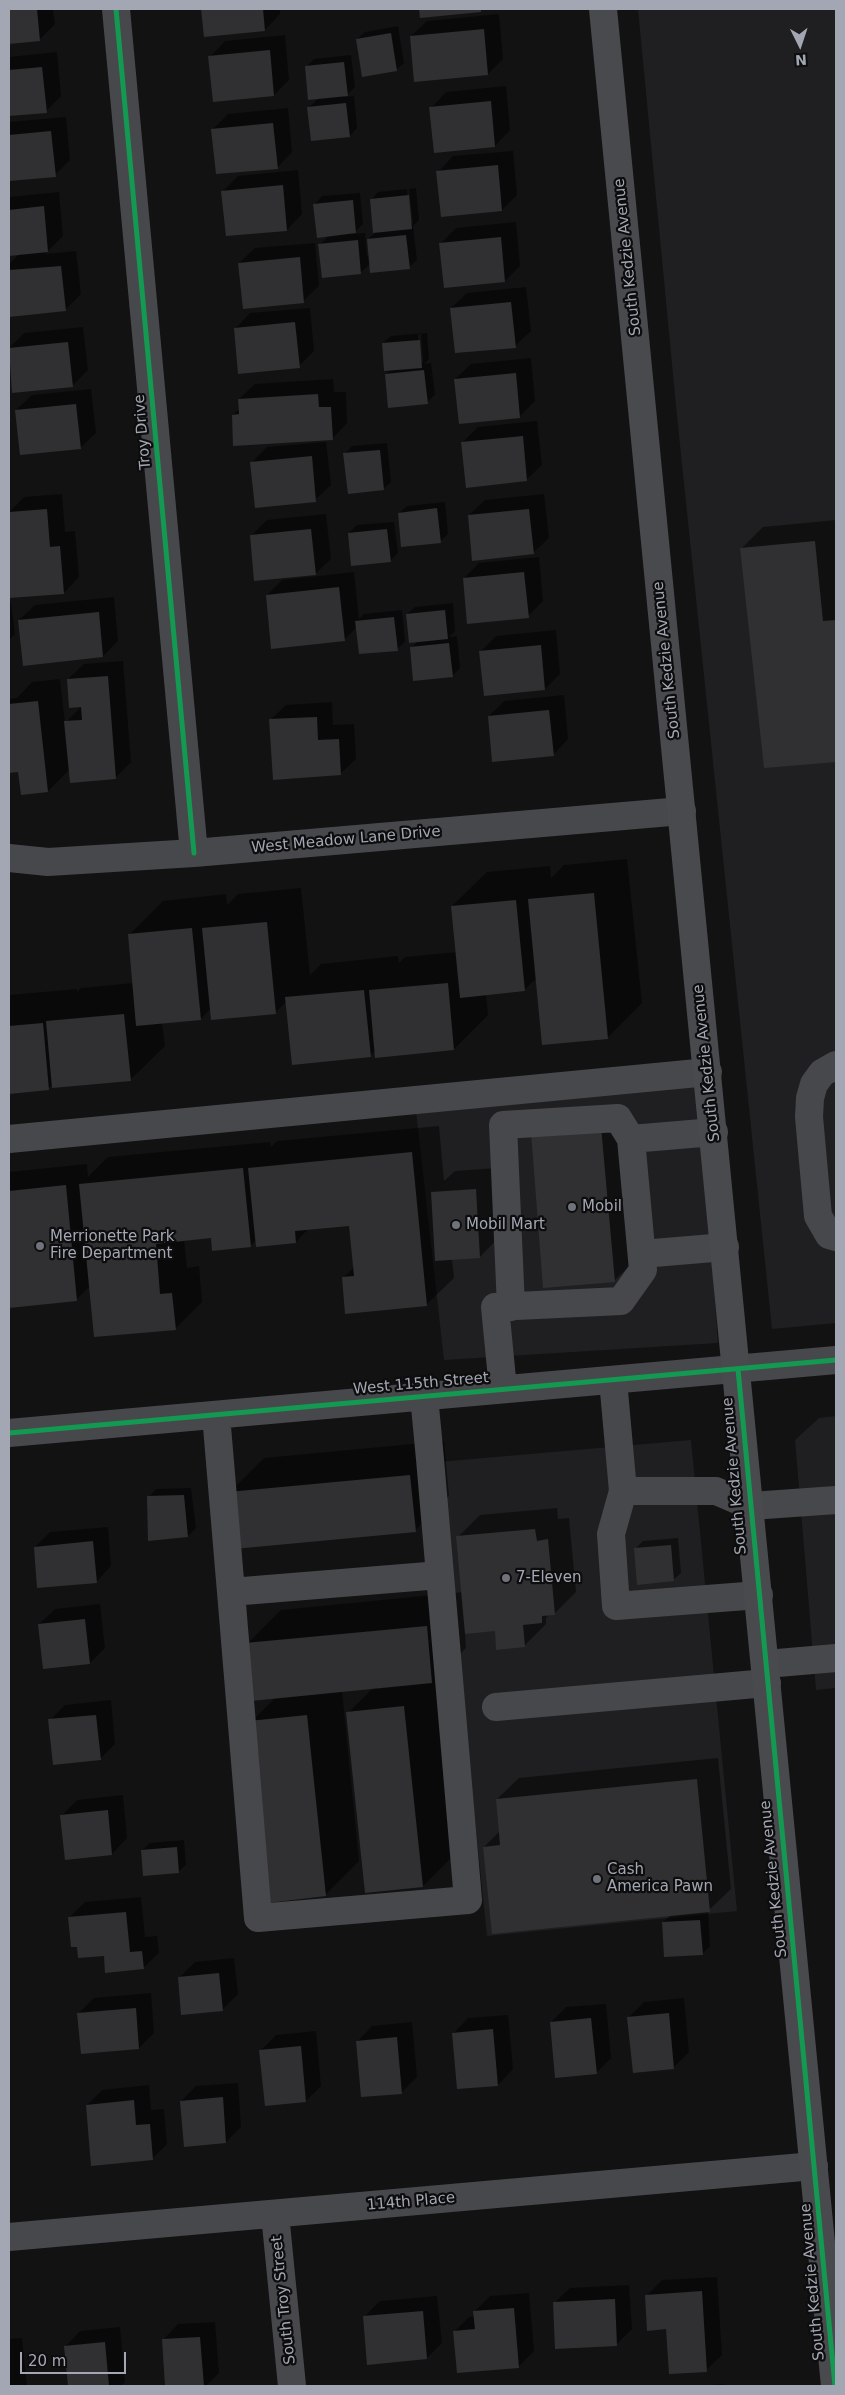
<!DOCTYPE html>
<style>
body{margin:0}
#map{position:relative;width:845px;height:2395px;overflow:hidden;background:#121213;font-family:"DejaVu Sans",sans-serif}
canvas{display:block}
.frame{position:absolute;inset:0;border:10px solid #a3a7b4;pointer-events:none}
.north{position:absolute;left:775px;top:20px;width:50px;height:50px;-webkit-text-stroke:4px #0d0d0e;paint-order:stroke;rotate:176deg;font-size:14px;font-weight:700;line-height:20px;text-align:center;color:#a3a7b4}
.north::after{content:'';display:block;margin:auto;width:18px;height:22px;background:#a3a7b4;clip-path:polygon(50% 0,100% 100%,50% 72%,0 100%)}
.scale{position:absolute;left:20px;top:2352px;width:106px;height:22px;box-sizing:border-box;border:2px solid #a3a7b4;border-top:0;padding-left:6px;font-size:15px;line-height:18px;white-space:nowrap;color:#a3a7b4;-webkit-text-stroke:4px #0d0d0e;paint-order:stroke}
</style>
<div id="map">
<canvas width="845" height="2395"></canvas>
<div class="frame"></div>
<div class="north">N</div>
<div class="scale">20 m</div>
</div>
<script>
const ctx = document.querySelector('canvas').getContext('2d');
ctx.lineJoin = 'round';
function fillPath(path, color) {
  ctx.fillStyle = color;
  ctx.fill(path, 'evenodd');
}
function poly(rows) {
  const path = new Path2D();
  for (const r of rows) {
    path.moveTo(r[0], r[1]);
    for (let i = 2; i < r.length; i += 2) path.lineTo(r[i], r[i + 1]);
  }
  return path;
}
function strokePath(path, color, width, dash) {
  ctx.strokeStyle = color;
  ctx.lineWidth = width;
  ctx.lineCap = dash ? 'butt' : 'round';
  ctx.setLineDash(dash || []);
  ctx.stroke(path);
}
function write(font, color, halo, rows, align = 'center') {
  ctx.font = font + ' "DejaVu Sans",sans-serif';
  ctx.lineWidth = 4.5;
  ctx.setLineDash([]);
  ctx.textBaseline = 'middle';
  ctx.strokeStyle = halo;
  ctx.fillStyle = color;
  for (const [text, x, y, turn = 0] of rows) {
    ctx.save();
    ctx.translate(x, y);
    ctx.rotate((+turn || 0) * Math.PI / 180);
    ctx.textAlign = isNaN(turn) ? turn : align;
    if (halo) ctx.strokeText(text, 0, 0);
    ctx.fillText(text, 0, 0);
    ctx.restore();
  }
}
const built = poly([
 [638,9,836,9,836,1323,772,1329,677,416],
 [697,1065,718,1343,444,1360,414,1093],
 [836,1416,836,1688,816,1690,795,1440,819,1418],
 [691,1440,737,1911,487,1936,438,1462]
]);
const shadow = poly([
 [9,9,53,9,55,24,39,40,9,43],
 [202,9,280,9,280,14,265,30,205,36],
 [420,9,482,9,421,16],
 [499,14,503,59,488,74,411,36,427,21],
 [398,26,404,63,396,70,357,39,365,32],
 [285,35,289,80,274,95,210,57,225,41],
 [57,52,61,96,46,111,9,115,9,57],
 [351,55,355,87,345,97,354,96,357,128,350,136,308,108,319,98,306,67,314,59],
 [506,86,510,130,495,146,431,108,446,92],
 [288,108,292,152,277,168,213,129,228,114],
 [66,117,70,160,55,175,9,180,9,122],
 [513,151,517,195,502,210,438,172,453,156],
 [298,170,302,214,287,230,223,191,238,176],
 [416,188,419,220,413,226,417,260,409,267,371,263,361,272,320,245,329,235,315,204,322,196,360,193,363,224,353,234,365,233,367,256,370,255,368,239,374,234,371,200,378,192,407,189,410,223,413,223,409,189],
 [59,192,63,236,45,254,76,251,81,294,65,310,9,315,9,264,19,254,9,255,9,197],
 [516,222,520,266,505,281,441,243,456,228],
 [315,243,319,286,303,301,239,263,255,248],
 [526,287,531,331,515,346,451,308,467,293],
 [310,308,314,351,299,366,235,329,250,313],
 [83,327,88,370,72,386,13,392,9,348,24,333],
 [427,333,429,359,424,364,431,363,435,395,427,402,386,374,391,369,383,343,391,336],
 [418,333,421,333,423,362,420,362],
 [531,358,535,401,519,417,455,379,471,364],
 [333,379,334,392,346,392,347,423,332,439,233,415,240,408,239,399,255,384],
 [91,389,96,433,80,448,16,410,32,395],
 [537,421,542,465,526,480,462,443,478,427],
 [326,442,331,485,315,500,251,463,267,447],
 [387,443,391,482,383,489,345,454,352,446],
 [62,494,65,532,75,531,79,577,64,593,9,597,9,512,24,497],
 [544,494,549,538,533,553,469,515,485,500],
 [445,502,448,534,440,541,399,513,407,506],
 [326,514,331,559,315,574,251,536,267,520],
 [836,520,836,761,765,766,741,549,763,527],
 [394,522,398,553,390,561,349,533,357,525],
 [539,557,543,601,528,616,464,578,479,563],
 [354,572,359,619,364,614,402,610,405,642,397,649,357,627,344,640,267,595,282,580],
 [114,597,118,641,103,656,19,620,35,605],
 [9,602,11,602,15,634,9,640],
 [453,603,455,631,449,637,457,636,460,668,452,676,411,648,418,641,407,614,415,607],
 [556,630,560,674,545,689,481,651,496,636],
 [123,661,131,762,115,778,70,769,48,791,19,771,9,772,9,699,17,698,32,682,60,679,65,723,82,706,68,679,84,664],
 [564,695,568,739,553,755,489,716,504,701],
 [332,702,333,725,354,724,356,759,340,774,270,720,286,705],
 [627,859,642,1003,607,1038,537,978,524,990,486,994,488,1015,454,1049,376,1050,370,1056,287,1001,276,1012,211,1008,201,1019,162,1022,165,1046,130,1080,53,1084,48,1089,9,1092,9,995,77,989,77,992,81,988,133,983,129,935,163,901,226,894,227,905,238,894,301,888,310,975,321,964,398,956,399,963,405,957,457,952,452,906,487,872,550,866,551,878,564,865],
 [622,1105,636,1259,614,1281,554,1111],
 [439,1126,444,1181,455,1171,497,1168,501,1235,480,1257,452,1259,454,1278,426,1305,343,1278,354,1267,350,1225,309,1228,296,1242,256,1240,250,1246,212,1237,184,1239,187,1268,199,1266,202,1302,175,1329,90,1286,76,1300,9,1306,9,1172,87,1164,88,1177,108,1157,270,1142,271,1147,277,1141],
 [444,1441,449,1496,415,1531,230,1492,264,1458],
 [191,1488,196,1528,188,1536,150,1539,149,1497,156,1489],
 [557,1508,558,1519,569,1518,576,1592,554,1614,550,1614,546,1618,546,1624,524,1646,496,1630,465,1633,466,1648,438,1676,457,1852,423,1886,348,1713,373,1688,342,1691,359,1861,325,1895,251,1722,276,1697,247,1644,281,1610,463,1592,458,1537,480,1515],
 [108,1527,111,1566,96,1582,35,1547,50,1532],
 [678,1538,681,1573,673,1580,635,1549,643,1541],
 [100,1604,105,1648,90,1663,39,1624,55,1609],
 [111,1700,115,1744,100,1759,50,1720,65,1705],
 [718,1758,731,1889,708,1911,710,1946,702,1954,663,1922,671,1915,484,1847,500,1831,497,1799,519,1778],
 [123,1795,127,1838,112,1854,66,1859,62,1815,77,1800],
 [184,1840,186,1865,178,1872,142,1850,150,1843],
 [141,1897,145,1937,157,1936,159,1953,143,1968,78,1946,69,1918,85,1902],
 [234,1958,238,1994,222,2010,179,1978,195,1962],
 [151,1993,154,2033,139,2048,78,2014,94,1998],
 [684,1998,689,2052,673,2068,629,2017,644,2002],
 [606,2004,611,2058,596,2073,551,2022,566,2007],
 [508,2015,513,2069,498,2085,453,2034,468,2018],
 [412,2022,417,2077,402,2092,362,2096,357,2042,372,2026],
 [316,2031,321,2086,306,2101,261,2050,276,2035],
 [238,2083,241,2127,226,2142,181,2101,196,2086],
 [149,2085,151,2110,164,2109,167,2144,152,2159,87,2105,102,2090],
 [717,2277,722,2355,706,2370,668,2328,647,2295,662,2280],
 [629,2285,632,2329,616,2345,554,2303,570,2288],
 [529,2293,534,2351,519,2366,454,2332,469,2317,475,2316,475,2311,490,2296],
 [437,2296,442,2343,427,2358,364,2317,380,2301],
 [215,2322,219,2373,206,2386,166,2386,163,2340,178,2324],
 [120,2327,125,2382,121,2386,69,2386,65,2347,80,2331],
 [22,2338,27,2386,9,2386,9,2339],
 [724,2384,724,2386,699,2386]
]);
const building = poly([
 [9,9,37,9,40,41,9,44],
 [201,9,263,9,265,31,204,37],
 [419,9,481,9,481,12,420,18],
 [484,29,488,75,414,82,410,36],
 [391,33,397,71,362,77,356,39],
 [270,50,274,96,213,102,208,56],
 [344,62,348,96,308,100,305,66],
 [42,67,47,113,9,116,9,70],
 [491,101,495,147,434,153,429,107],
 [346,103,350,137,311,141,307,107],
 [273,123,278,169,216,174,211,129],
 [51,131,56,177,9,181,9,135],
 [498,165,502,211,441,217,436,171],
 [283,185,287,231,226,236,221,191],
 [409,195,412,229,373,233,370,199],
 [353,200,356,233,317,238,313,204],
 [44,206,48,252,9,256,9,210],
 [406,235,410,269,370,273,367,239],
 [501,237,505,282,444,288,439,243],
 [358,240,361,274,322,278,318,244],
 [300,257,304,303,243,309,238,263],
 [61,266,66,311,9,317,9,270],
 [511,302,516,348,455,353,450,308],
 [295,322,300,368,238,374,234,328],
 [420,340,422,368,384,371,382,343],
 [68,342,73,387,12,393,9,348],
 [424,370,428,404,388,408,385,374],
 [516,373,520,418,459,424,454,379],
 [318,394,319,407,331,407,333,440,233,446,232,415,239,414,238,399],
 [76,404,81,449,20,455,15,410],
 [523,436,527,481,466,488,461,442],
 [380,450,384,490,348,494,343,453],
 [312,456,316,502,255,508,250,462],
 [437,508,441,543,401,547,398,513],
 [47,509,50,547,60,546,64,594,9,598,9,512],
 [529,509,534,554,472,561,468,515],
 [311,529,316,575,254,581,250,535],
 [387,529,391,562,351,566,348,533],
 [815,541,823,621,836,620,836,762,764,768,740,548],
 [524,572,529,618,467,624,463,578],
 [339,587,345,641,271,649,266,595],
 [445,610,448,639,409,643,406,614],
 [99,612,103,657,23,666,18,620],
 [394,617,398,651,359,654,355,621],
 [449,643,453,677,413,681,410,647],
 [541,645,545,690,484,696,479,651],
 [108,676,116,779,70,783,64,721,82,720,81,707,69,708,67,679],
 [38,701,48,792,21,795,18,772,9,773,9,704],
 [549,710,554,756,492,762,488,716],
 [317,717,318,740,339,739,341,775,273,780,269,719],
 [594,893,608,1039,542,1045,528,899],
 [516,900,525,991,460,998,451,906],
 [267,922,276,1014,211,1020,202,928],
 [192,928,201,1020,136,1026,128,934],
 [448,983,454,1050,375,1058,369,990],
 [364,990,371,1057,292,1065,285,997],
 [124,1014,131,1081,52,1088,46,1021],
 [43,1023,49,1090,9,1094,9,1026],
 [601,1126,615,1282,543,1288,531,1132],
 [412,1152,427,1306,345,1314,342,1277,354,1276,349,1226,295,1231,296,1243,256,1247,248,1168],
 [243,1168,251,1247,212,1251,211,1238,156,1244,160,1294,172,1293,176,1330,94,1337,79,1184],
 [66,1185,77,1301,9,1308,9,1191],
 [476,1189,480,1258,435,1261,431,1192],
 [410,1475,416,1532,234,1549,228,1492],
 [184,1495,188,1537,148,1541,147,1496],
 [535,1529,537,1541,548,1539,555,1615,542,1616,542,1623,523,1625,525,1647,496,1650,495,1631,465,1634,456,1536],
 [93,1541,97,1583,37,1588,34,1547],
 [671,1545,674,1581,637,1585,634,1548],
 [85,1619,90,1664,43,1669,38,1624],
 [427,1626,432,1683,251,1701,245,1643],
 [404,1706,423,1887,365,1893,346,1712],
 [96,1715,101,1760,53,1765,48,1719],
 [307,1715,326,1896,268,1903,249,1721],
 [697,1779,710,1912,492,1934,483,1847,500,1845,496,1799],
 [108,1810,112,1855,65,1860,60,1815],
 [177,1847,179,1873,143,1876,141,1850],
 [126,1912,130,1952,142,1951,144,1969,105,1973,104,1956,78,1958,77,1947,71,1947,68,1917],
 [700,1920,703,1955,664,1957,662,1922],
 [219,1973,223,2011,181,2015,178,1977],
 [136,2008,139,2049,81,2054,77,2013],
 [669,2013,674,2069,633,2073,627,2017],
 [591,2018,597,2074,555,2078,550,2022],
 [493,2029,498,2086,457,2089,452,2033],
 [397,2037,402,2094,361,2097,356,2041],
 [301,2046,306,2102,265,2106,259,2050],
 [223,2097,226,2143,184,2147,180,2101],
 [134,2100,136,2125,150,2124,153,2160,91,2166,86,2105],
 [702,2291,707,2372,669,2374,666,2329,647,2331,645,2295],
 [615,2299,617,2346,555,2349,553,2302],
 [514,2308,519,2368,457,2373,453,2331,475,2329,473,2311],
 [423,2311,427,2359,367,2365,363,2316],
 [200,2337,204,2386,165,2386,162,2339],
 [105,2342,109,2386,68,2386,64,2346]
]);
const minor = poly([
 [116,9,194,853],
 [9,858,48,862,194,853,682,811],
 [836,1065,822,1073,814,1084,810,1098,809,1117,818,1216,829,1235,836,1237],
 [9,1139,708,1072],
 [642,1254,725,1247],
 [511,1307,503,1125,618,1118,631,1139],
 [613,1380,623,1491,611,1534,616,1606,759,1595],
 [503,1389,495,1307,621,1301,643,1270,631,1139,714,1132],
 [424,1396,430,1459,440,1575,468,1900,258,1918,231,1592,440,1575],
 [216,1415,231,1592],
 [9,1433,836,1360],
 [623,1491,716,1491,751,1506,836,1500],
 [766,1664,836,1658],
 [496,1707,767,1683],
 [275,2214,292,2386],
 [9,2237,814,2166]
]);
const major = poly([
 [603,9,835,2386]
]);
const cycleway = poly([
 [116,9,194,853],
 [738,1369,835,2386],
 [9,1433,836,1360]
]);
const markers = [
 [572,1207,5,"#70737c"],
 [456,1225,5,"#70737c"],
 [40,1246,5,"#70737c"],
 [506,1578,5,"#70737c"],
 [597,1879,5,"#70737c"]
];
const streetNames = [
 ["South Kedzie Avenue",628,257,-96],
 ["Troy Drive",143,432,-95],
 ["South Kedzie Avenue",667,660,-96],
 ["West Meadow Lane Drive",346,840,-5],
 ["South Kedzie Avenue",707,1063,-96],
 ["West 115th Street",421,1384,-5],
 ["South Kedzie Avenue",735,1476,-95],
 ["South Kedzie Avenue",774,1879,-96],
 ["114th Place",411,2202,-5],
 ["South Kedzie Avenue",813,2282,-95],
 ["South Troy Street",284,2300,-96]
];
const poiNames = [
 ["Mobil",582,1207],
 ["Mobil Mart",466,1225],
 ["Merrionette Park",50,1237],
 ["Fire Department",50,1254],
 ["7-Eleven",516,1578],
 ["Cash",607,1870],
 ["America Pawn",607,1887]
];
fillPath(built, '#1f1f21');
fillPath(shadow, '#0007');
fillPath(building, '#303032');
strokePath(minor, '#47484b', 28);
strokePath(major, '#494a4d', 28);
strokePath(cycleway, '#139951', 5);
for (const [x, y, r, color] of markers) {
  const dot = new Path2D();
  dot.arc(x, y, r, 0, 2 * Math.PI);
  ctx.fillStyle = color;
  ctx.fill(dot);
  strokePath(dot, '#0d0d0e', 2);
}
write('15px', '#a3a7b4', '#0d0d0e', streetNames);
write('15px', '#a3a7b4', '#0d0d0e', poiNames, 'left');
</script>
